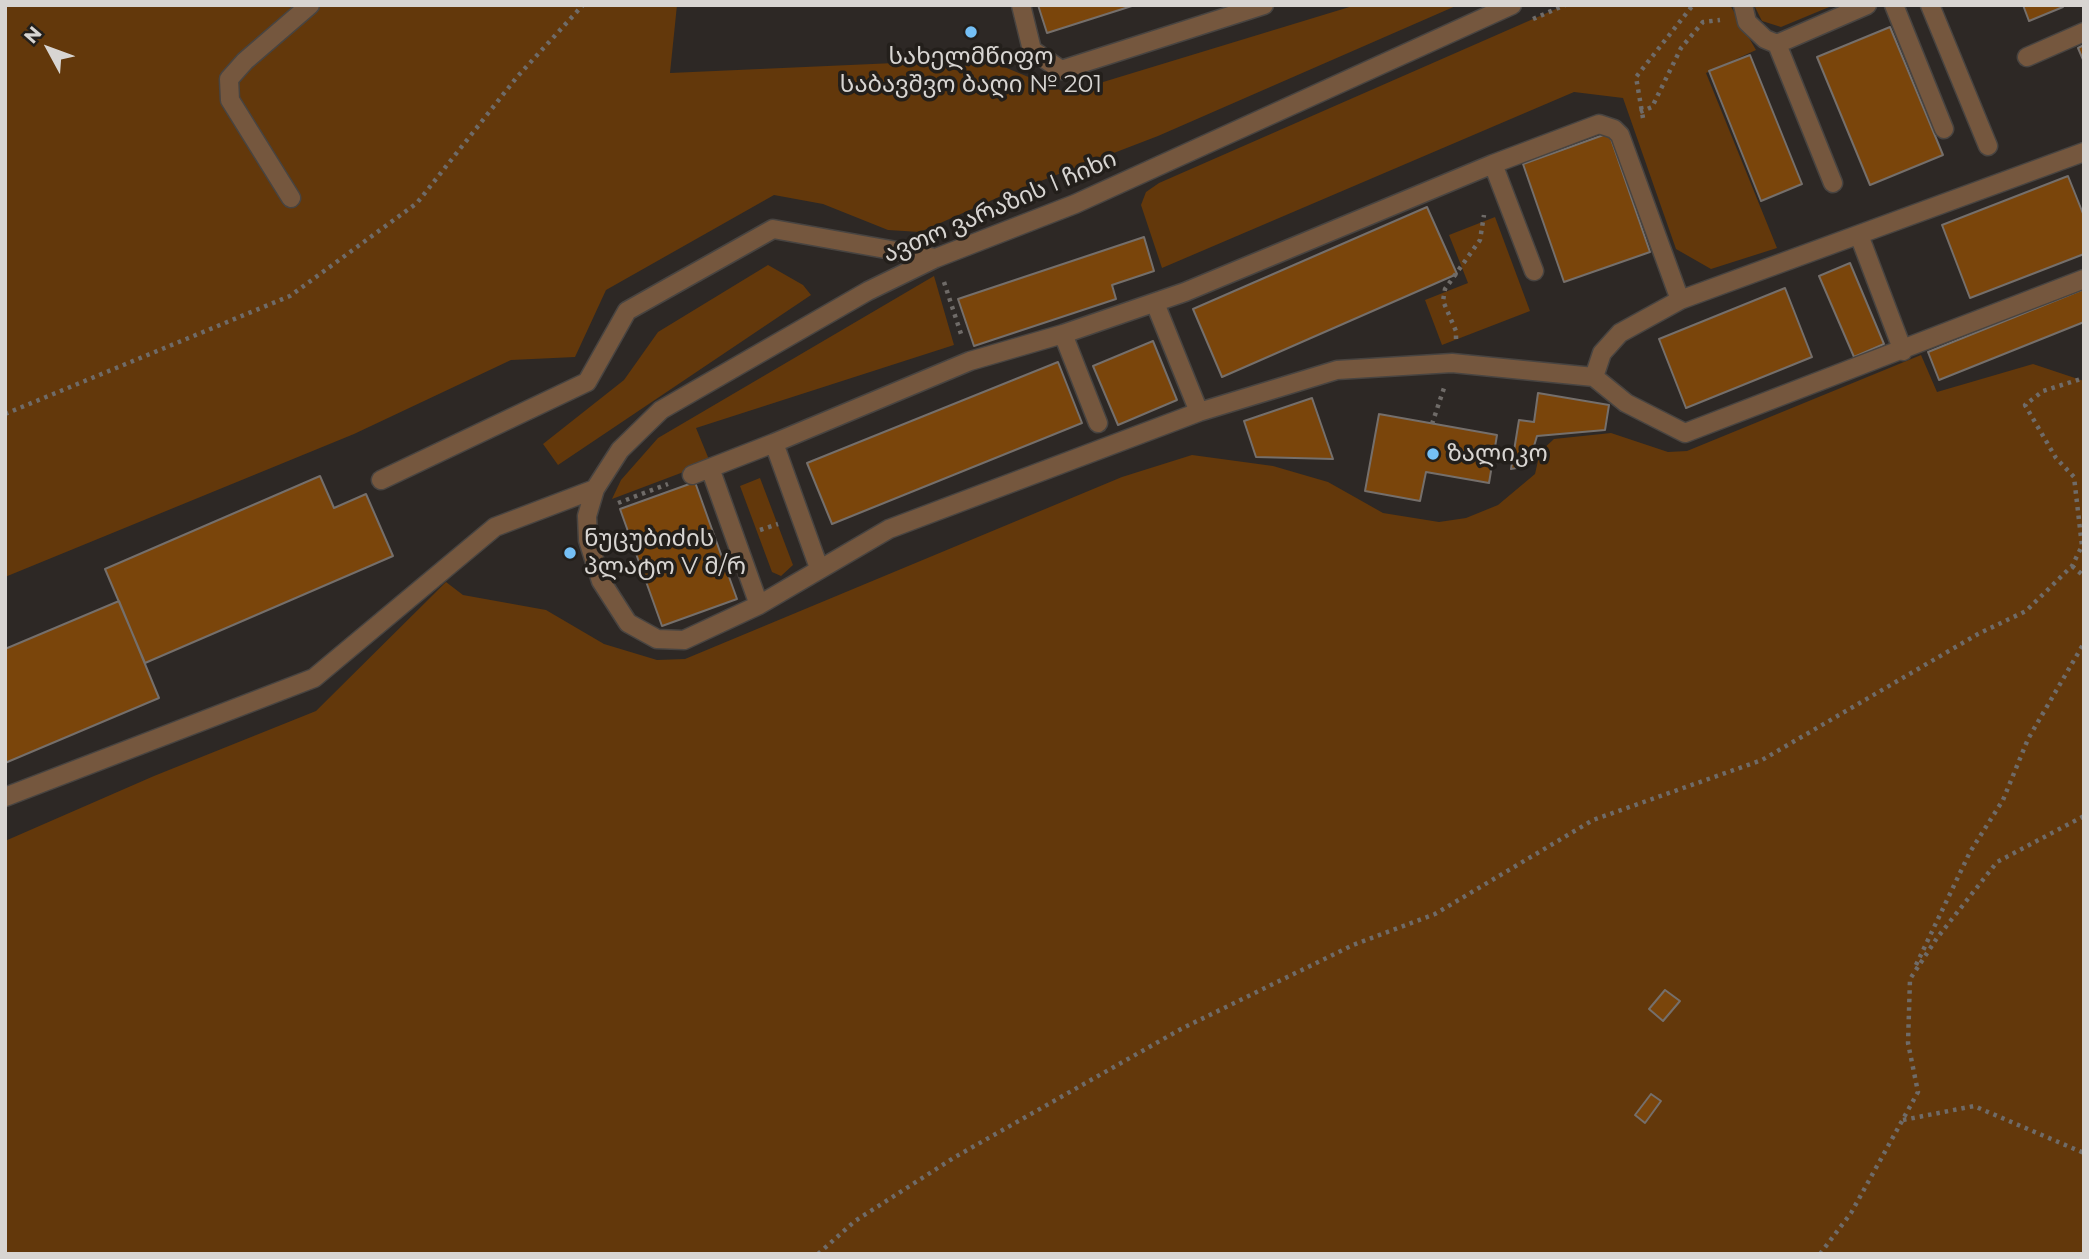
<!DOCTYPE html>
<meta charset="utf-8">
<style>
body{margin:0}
#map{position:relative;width:2089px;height:1259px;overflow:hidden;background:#2d2825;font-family:Montserrat,sans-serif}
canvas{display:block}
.frame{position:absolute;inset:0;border:7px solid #d8d5d2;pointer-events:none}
.north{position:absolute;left:14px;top:14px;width:70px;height:70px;-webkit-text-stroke:5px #231f1b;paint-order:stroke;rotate:311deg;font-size:19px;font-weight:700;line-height:28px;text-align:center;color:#d8d5d2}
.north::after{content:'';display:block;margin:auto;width:24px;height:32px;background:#d8d5d2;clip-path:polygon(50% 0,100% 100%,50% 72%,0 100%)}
</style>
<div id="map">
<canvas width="2089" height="1259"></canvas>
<div class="frame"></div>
<div class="north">N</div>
</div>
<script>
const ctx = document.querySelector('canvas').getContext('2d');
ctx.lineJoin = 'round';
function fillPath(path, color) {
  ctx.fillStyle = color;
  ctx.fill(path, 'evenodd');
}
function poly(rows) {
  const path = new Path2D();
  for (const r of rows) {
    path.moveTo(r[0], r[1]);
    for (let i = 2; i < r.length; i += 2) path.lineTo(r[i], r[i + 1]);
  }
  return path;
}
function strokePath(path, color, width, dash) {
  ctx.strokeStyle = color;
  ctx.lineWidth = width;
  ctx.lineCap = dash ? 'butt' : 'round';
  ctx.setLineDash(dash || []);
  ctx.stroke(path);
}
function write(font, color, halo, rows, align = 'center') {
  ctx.font = font + ' Montserrat,"Noto Sans Georgian",sans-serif';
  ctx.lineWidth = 7;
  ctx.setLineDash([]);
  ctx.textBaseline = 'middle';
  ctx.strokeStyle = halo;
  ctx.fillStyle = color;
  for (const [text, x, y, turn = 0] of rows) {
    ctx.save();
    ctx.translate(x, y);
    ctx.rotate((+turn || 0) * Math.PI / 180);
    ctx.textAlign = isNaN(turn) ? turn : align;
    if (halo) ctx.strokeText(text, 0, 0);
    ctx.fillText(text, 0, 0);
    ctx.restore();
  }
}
const green = poly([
 [5,5,677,5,670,73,985,59,1067,93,1356,5,1458,5,1158,136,999,197,920,232,888,230,823,204,774,195,606,290,575,357,511,360,354,434,5,577],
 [1565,5,1730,5,1756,50,1706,73,1777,248,1711,269,1676,249,1623,98,1574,92,1162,268,1141,205,1146,192,1159,183],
 [1754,5,1834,5,1781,27,1762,21],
 [1495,217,1530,311,1442,345,1425,300,1468,283,1449,235],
 [768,265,803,285,811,295,558,465,543,444,624,380,658,332],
 [934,276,954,345,696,428,710,462,612,499,621,480,658,438],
 [1921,355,1937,392,2033,364,2084,381,2084,1254,5,1254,5,841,154,776,316,711,446,582,463,595,546,610,604,644,657,660,685,659,1122,477,1192,455,1273,466,1328,482,1383,513,1439,522,1466,518,1498,505,1535,474,1540,452,1554,439,1611,433,1668,452,1687,451],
 [760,478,793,565,781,576,772,572,740,486]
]);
const building = poly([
 [1038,5,1135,5,1047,33,1038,5],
 [2023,5,2063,5,2063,7,2029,21,2023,5],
 [1890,27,1943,155,1870,185,1817,57,1890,27],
 [2084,45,2084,62,2078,48,2084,45],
 [1750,55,1802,184,1761,201,1709,71,1750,55],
 [1609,133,1650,252,1564,282,1523,164,1609,133],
 [2068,176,2084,216,2084,254,1970,298,1942,225,2068,176],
 [1427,207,1457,274,1222,377,1193,309,1427,207],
 [1144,237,1154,271,1112,285,1116,299,974,346,958,299,1144,237],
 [1850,263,1884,344,1854,357,1819,276,1850,263],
 [1785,288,1812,357,1686,408,1659,339,1785,288],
 [2084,289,2084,322,1939,380,1928,352,2084,289],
 [1153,341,1177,400,1118,425,1093,366,1153,341],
 [1058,362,1082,423,832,524,807,463,1058,362],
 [1538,393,1609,405,1605,430,1537,436,1528,466,1511,469,1519,420,1534,422,1538,393],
 [1312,398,1333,459,1256,457,1244,421,1312,398],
 [1379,414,1497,435,1489,483,1426,472,1420,501,1365,491,1379,414],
 [320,476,334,508,366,494,393,556,145,663,105,569,320,476],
 [695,482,737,599,662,626,620,509,695,482],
 [119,601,159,698,5,763,5,649,119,601],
 [1665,990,1680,1001,1663,1021,1649,1009,1665,990],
 [1651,1094,1661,1101,1645,1123,1635,1115,1651,1094]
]);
const path = poly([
 [1533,19,1565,5],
 [1640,112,1652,107,1681,48,1703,22,1720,20],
 [1643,118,1636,77,1693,5],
 [944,282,962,337],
 [1456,339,1456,331,1443,301,1445,289,1480,240,1484,215],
 [5,414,290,296,417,203,517,77,583,5],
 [1432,424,1444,388],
 [618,503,668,484],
 [760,530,778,524],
 [2072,566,2084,576],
 [1916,965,1970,852,2003,800,2028,739,2084,643],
 [1903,1120,1974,1106,2084,1153],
 [818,1254,855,1221,955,1157,1181,1029,1353,945,1435,914,1593,820,1762,760,1978,634,2026,611,2072,566,2082,546,2074,477,2056,458,2025,405,2043,391,2084,378],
 [1820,1254,1851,1213,1918,1092,1908,1043,1910,979,1937,938,1997,862,2084,816]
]);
const minor = poly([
 [1021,5,1032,50,1061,70,1264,5],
 [1512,5,1075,204,936,258,868,291,661,410,620,450,595,489,587,516,588,540,601,581,628,623,657,639,684,640,759,605,889,529,1199,412,1337,370,1452,363,1594,377,1626,403,1685,433,2084,279],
 [1743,5,1747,22,1765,39,1777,44,1867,5],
 [1894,5,1944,129],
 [1930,5,1988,146],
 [1777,44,1833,183],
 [2027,57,2084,32],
 [1493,164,1534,271],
 [291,198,230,100,229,79,245,61,310,5],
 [1859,235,1903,351],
 [1155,303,1199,412],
 [1063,334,1098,423],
 [1594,377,1602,353,1620,333,1680,300,2084,152],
 [710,468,759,605],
 [692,475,774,443],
 [381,480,587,382,627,311,773,229,936,258],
 [819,568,774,443,970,361,1063,334,1185,292,1493,164,1599,124,1614,129,1620,135,1680,300],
 [5,797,314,678,495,527,595,489]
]);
const markers = [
 [971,32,7,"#75c0f6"],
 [1433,454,7,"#75c0f6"],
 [570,553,7,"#75c0f6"]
];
const poiNames = [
 ["სახელმწიფო",971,57,"center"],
 ["საბავშვო ბაღი № 201",971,85,"center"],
 ["ზალიკო",1447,454],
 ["ნუცუბიძის",584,539],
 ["პლატო V მ/რ",584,567]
];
const streetNames = [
 ["ავთო ვარაზის I ჩიხი",1000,207,-23]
];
fillPath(green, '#63380b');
fillPath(building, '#7a450b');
strokePath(building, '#756f6b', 2);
strokePath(minor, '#484441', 21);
strokePath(path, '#6f6b68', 4.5, [3.5, 5]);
strokePath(minor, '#75573e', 18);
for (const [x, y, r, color] of markers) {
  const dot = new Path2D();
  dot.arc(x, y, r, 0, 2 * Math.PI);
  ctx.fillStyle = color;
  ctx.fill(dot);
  strokePath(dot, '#231f1b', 2.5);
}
write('24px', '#d8d5d2', '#231f1b', poiNames, 'left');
write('24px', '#d8d5d2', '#231f1b', streetNames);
</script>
